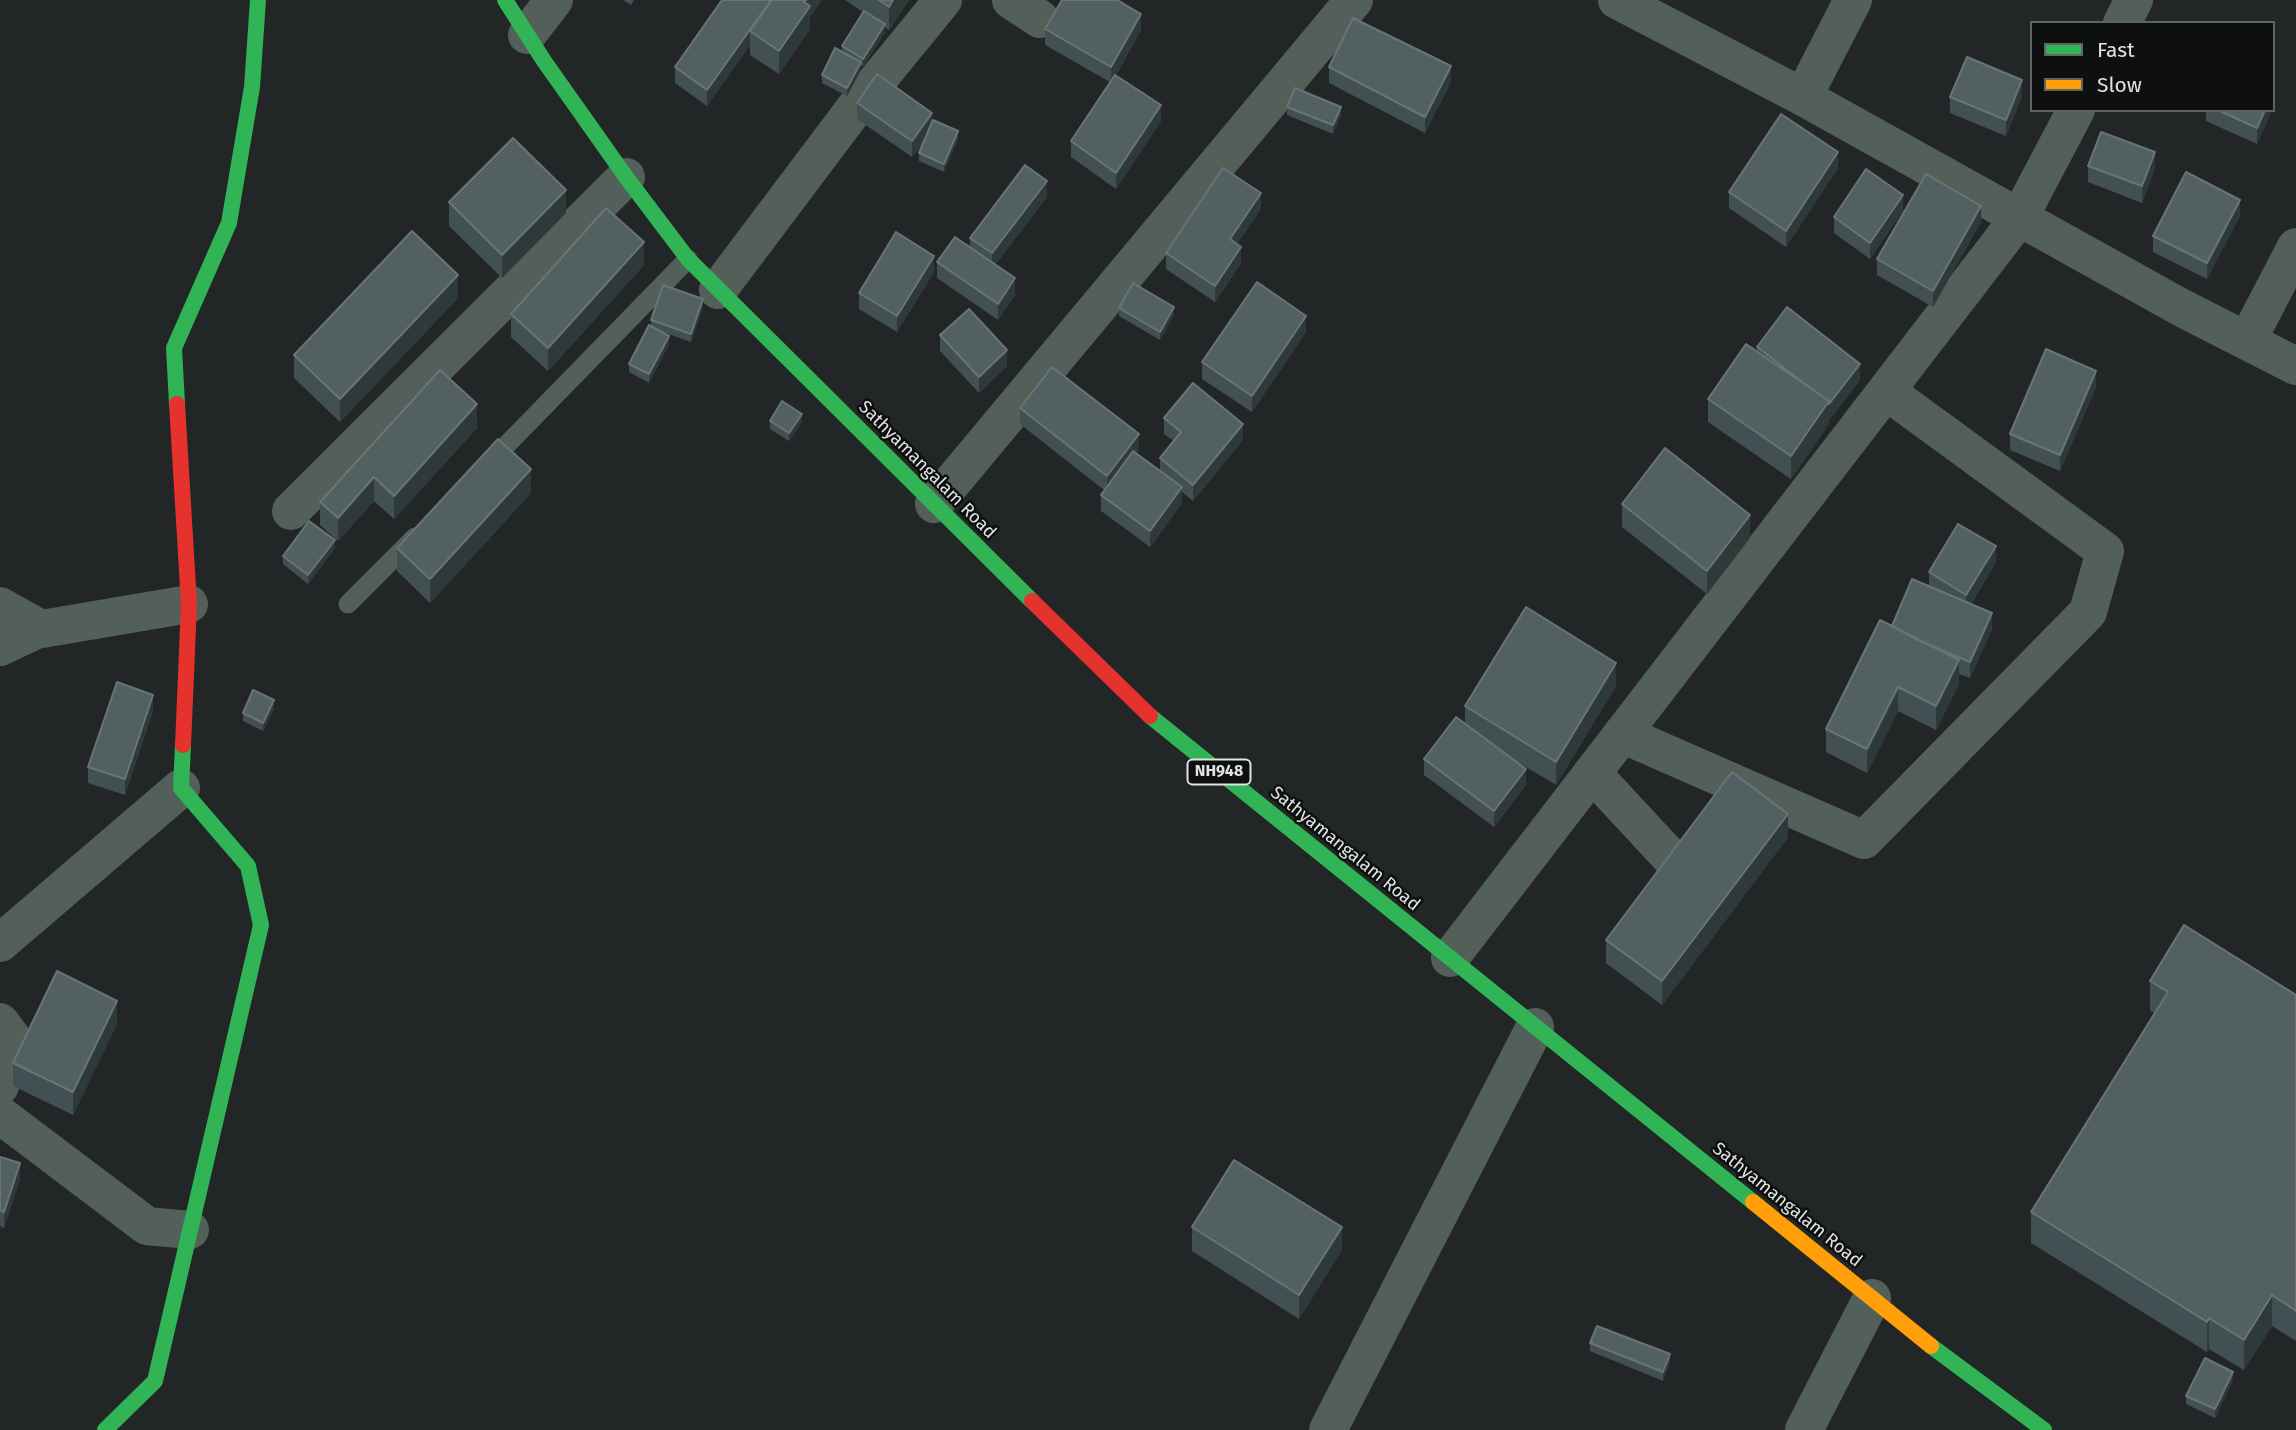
<!DOCTYPE html>
<style>
body{margin:0}
#map{position:relative;width:2296px;height:1430px;overflow:hidden;background:#232626;font-family:"Fira Sans",sans-serif}
canvas{display:block}
.legend{position:absolute;left:2030px;top:21px;width:245px;height:91px;box-sizing:border-box;background:#0d100f;border:2px solid #616463;margin:0;padding:9px 12px;list-style:none;font-size:21px;color:#e0e3e2}
.legend li{display:flex;align-items:center;gap:14px;height:35px}
.legend b{width:35px;border:2px solid #616463}
</style>
<div id="map">
<canvas width="2296" height="1430"></canvas>
<ul class="legend">
<li><b style="height:9px;background:#30b455"></b>Fast</li>
<li><b style="height:9px;background:#ff9f0a"></b>Slow</li>
</ul>
</div>
<script>
const ctx = document.querySelector('canvas').getContext('2d');
ctx.lineJoin = 'round';
function poly(rows) {
  const path = new Path2D();
  for (const r of rows) {
    path.moveTo(r[0], r[1]);
    for (let i = 2; i < r.length; i += 2) path.lineTo(r[i], r[i + 1]);
  }
  return path;
}
function strokePath(path, color, width, dash) {
  ctx.strokeStyle = color;
  ctx.lineWidth = width;
  ctx.lineCap = dash ? 'butt' : 'round';
  ctx.setLineDash(dash || []);
  ctx.stroke(path);
}
function fillPath(path, color) {
  ctx.fillStyle = color;
  ctx.fill(path, 'evenodd');
}
function write(font, color, halo, rows, align = 'center') {
  ctx.font = font + ' "Fira Sans",sans-serif';
  ctx.lineWidth = 5;
  ctx.setLineDash([]);
  ctx.textBaseline = 'middle';
  ctx.strokeStyle = halo;
  ctx.fillStyle = color;
  for (const [text, x, y, turn = 0] of rows) {
    ctx.save();
    ctx.translate(x, y);
    ctx.rotate((+turn || 0) * Math.PI / 180);
    ctx.textAlign = isNaN(turn) ? turn : align;
    if (halo) ctx.strokeText(text, 0, 0);
    ctx.fillText(text, 0, 0);
    ctx.restore();
  }
}
const lane = poly([
 [488,464,688,259],
 [348,604,415,537]
]);
const street = poly([
 [1011,0,1040,19],
 [1617,0,1803,97,2182,308,2296,366],
 [2122,23,2134,0],
 [527,35,554,0],
 [1803,97,1853,0],
 [718,290,858,104,943,0],
 [2247,341,2296,247],
 [934,504,1354,0],
 [291,511,626,177],
 [0,606,41,629],
 [0,647,36,630,189,604],
 [1622,734,1864,840,2088,612,2105,551,1886,391],
 [1592,773,1671,858],
 [0,943,181,788],
 [1450,958,2019,218,2076,110],
 [0,1022,12,1038,0,1086],
 [0,1115,147,1226,190,1230],
 [1328,1430,1535,1027],
 [1804,1430,1872,1298]
]);
const fast = poly([
 [505,0,544,61,626,177,688,259,1032,601],
 [177,404,174,348,229,223,252,87,258,0],
 [1150,716,1753,1202],
 [1931,1346,2044,1430],
 [105,1430,155,1381,261,925,248,866,181,788,183,745]
]);
const slow = poly([
 [1753,1202,1931,1346]
]);
const jam = poly([
 [177,404,189,604,183,745],
 [1032,601,1150,716]
]);
const wall = poly([
 [623,0,634,0,631,5],
 [722,0,810,18,810,29,779,74,750,55,750,45,707,106,675,83,675,67],
 [845,0,909,0,889,30,885,27,885,32,863,67,861,65,861,70,847,96,822,83,822,75,842,52,842,46,863,12],
 [1045,29,1141,30,1116,75,1161,121,1116,189,1071,157,1071,141,1110,82,1045,45],
 [1329,67,1451,82,1425,133,1329,83],
 [2022,96,2006,136,1950,113,1950,97],
 [857,103,932,123,958,139,944,172,919,161,919,153,925,140,912,157,857,119],
 [1287,107,1341,115,1333,134,1287,115],
 [2206,110,2272,110,2257,144,2206,121],
 [2088,166,2155,168,2142,203,2088,182],
 [1838,168,1786,247,1729,208,1729,192],
 [1047,197,995,265,1015,295,998,320,937,278,937,262,970,247,970,238],
 [449,202,566,213,502,278,449,226],
 [1261,209,1237,244,1241,263,1215,302,1166,269,1166,253],
 [1903,211,1870,259,1834,233,1834,217],
 [2240,216,2207,279,2153,252,2153,236],
 [1981,222,1933,307,1877,275,1877,259],
 [644,265,548,371,511,337,511,314],
 [934,272,897,332,859,309,859,293],
 [458,298,340,422,294,378,294,355],
 [703,307,691,342,660,331,669,344,649,383,629,372,629,364,651,327,651,320],
 [1119,308,1174,315,1160,340,1119,316],
 [1306,332,1252,412,1202,379,1202,362],
 [940,335,1007,366,979,393,940,351],
 [1757,347,1860,380,1829,420,1829,419,1829,424,1791,479,1708,422,1708,399,1757,351],
 [2096,387,2060,471,2010,450,2010,434],
 [1020,408,1139,450,1136,453,1160,471,1160,458,1174,441,1164,434,1164,418,1243,440,1193,501,1182,492,1182,503,1150,547,1101,511,1101,495,1104,490,1020,424],
 [770,421,802,422,789,441,770,429],
 [477,428,394,519,374,501,338,541,320,525,320,502],
 [531,493,430,603,397,571,397,548],
 [1622,504,1750,538,1707,594,1622,527],
 [335,548,308,584,283,564,283,556],
 [1996,562,1971,604,1992,629,1970,678,1959,674,1959,684,1936,730,1898,711,1867,773,1826,752,1826,729,1892,626,1929,586,1929,572],
 [1616,686,1556,785,1506,755,1526,785,1494,827,1424,775,1424,759,1465,724,1465,706],
 [274,709,263,731,243,721,243,713],
 [153,711,125,795,88,783,88,767],
 [1788,837,1662,1005,1606,963,1606,940],
 [2150,981,2296,995,2296,1341,2272,1326,2244,1370,2209,1349,2207,1352,2031,1243,2031,1212,2155,1013,2150,1011],
 [117,1024,73,1115,13,1086,13,1063],
 [0,1157,20,1179,4,1228,0,1226],
 [1192,1227,1342,1250,1299,1319,1192,1251],
 [1590,1343,1670,1362,1663,1381,1590,1351],
 [2233,1380,2215,1418,2186,1404,2186,1396]
]);
const shadedWall = poly([
 [771,0,750,31,750,45,707,106,707,90],
 [806,0,822,0,810,18,810,29,779,74,779,51],
 [893,0,909,0,889,30,889,7],
 [1141,14,1141,30,1111,83,1111,67],
 [885,24,885,32,863,67,863,59],
 [861,62,861,70,847,96,847,88],
 [1451,66,1451,82,1425,133,1425,117],
 [2022,80,2022,96,2006,136,2006,120],
 [1161,105,1161,121,1116,189,1116,173],
 [1341,107,1341,115,1333,134,1333,125],
 [2265,110,2272,110,2257,144,2257,128],
 [932,113,932,129,912,157,912,141],
 [958,131,958,139,944,172,944,164],
 [1838,152,1838,168,1786,247,1786,231],
 [2155,152,2155,168,2142,203,2142,186],
 [1047,181,1047,197,992,269,992,253],
 [566,190,566,213,502,278,502,255],
 [1261,193,1261,209,1230,255,1230,239],
 [1903,195,1903,211,1870,259,1870,243],
 [2240,200,2240,216,2207,279,2207,263],
 [1981,206,1981,222,1933,307,1933,291],
 [644,242,644,265,548,371,548,348],
 [1241,247,1241,263,1215,302,1215,286],
 [934,256,934,272,897,332,897,316],
 [458,275,458,298,340,422,340,399],
 [1015,278,1015,295,998,320,998,304],
 [703,299,703,307,691,342,691,334],
 [1174,307,1174,315,1160,340,1160,332],
 [1306,316,1306,332,1252,412,1252,396],
 [669,336,669,344,649,383,649,374],
 [1007,350,1007,366,979,393,979,377],
 [1860,364,1860,380,1829,420,1829,404],
 [2096,371,2096,387,2060,471,2060,455],
 [1829,401,1829,424,1791,479,1791,456],
 [477,404,477,428,394,519,394,496],
 [802,414,802,422,789,441,789,433],
 [1243,424,1243,440,1193,501,1193,485],
 [1139,434,1139,450,1107,492,1107,476],
 [531,469,531,493,430,603,430,579],
 [374,477,374,501,338,541,338,518],
 [1182,487,1182,503,1150,547,1150,531],
 [1750,515,1750,538,1707,594,1707,571],
 [335,540,335,548,308,584,308,575],
 [1996,546,1996,562,1966,611,1966,595],
 [1992,613,1992,629,1970,678,1970,662],
 [1959,660,1959,684,1936,730,1936,706],
 [1616,663,1616,686,1556,785,1556,762],
 [1898,687,1898,711,1867,773,1867,749],
 [153,695,153,711,125,795,125,779],
 [274,700,274,709,263,731,263,723],
 [1526,769,1526,785,1494,827,1494,811],
 [1788,814,1788,837,1662,1005,1662,981],
 [117,1001,117,1024,73,1115,73,1092],
 [20,1163,20,1179,4,1228,4,1212],
 [1342,1227,1342,1250,1299,1319,1299,1295],
 [2272,1295,2272,1326,2244,1370,2244,1340],
 [2209,1318,2209,1349,2207,1352,2207,1322],
 [1670,1354,1670,1362,1663,1381,1663,1372],
 [2233,1372,2233,1380,2215,1418,2215,1409]
]);
const building = poly([
 [722,0,771,0,707,90,675,67,722,0],
 [772,0,806,0,804,2,810,6,779,51,750,31,772,0],
 [879,0,893,0,889,7,879,0],
 [1062,0,1117,0,1141,14,1111,67,1045,29,1062,0],
 [864,11,885,24,863,59,842,46,864,11],
 [1353,18,1451,66,1425,117,1329,67,1353,18],
 [835,48,861,62,847,88,822,75,835,48],
 [1967,57,2022,80,2006,120,1950,97,1967,57],
 [877,74,932,113,912,141,857,103,877,74],
 [1115,75,1161,105,1116,173,1071,141,1115,75],
 [1295,88,1341,107,1333,125,1287,107,1295,88],
 [2218,110,2265,110,2257,128,2218,110],
 [1781,114,1838,152,1786,231,1729,192,1781,114],
 [933,120,958,131,944,164,919,153,933,120],
 [2101,132,2155,152,2142,186,2088,166,2101,132],
 [513,138,566,190,502,255,449,202,513,138],
 [1025,165,1047,181,992,253,970,238,1025,165],
 [1223,168,1261,193,1230,239,1241,247,1215,286,1166,253,1223,168],
 [1866,169,1903,195,1870,243,1834,217,1866,169],
 [2186,172,2240,200,2207,263,2153,236,2186,172],
 [1926,174,1981,206,1933,291,1877,259,1926,174],
 [606,208,644,242,548,348,511,314,606,208],
 [412,231,458,275,340,399,294,355,412,231],
 [896,232,934,256,897,316,859,293,896,232],
 [955,237,1015,278,998,304,937,262,955,237],
 [1257,282,1306,316,1252,396,1202,362,1257,282],
 [1133,283,1174,307,1160,332,1119,308,1133,283],
 [663,285,703,299,691,334,651,320,663,285],
 [1787,307,1860,364,1829,404,1829,401,1805,384,1757,347,1787,307],
 [969,309,1007,350,979,377,940,335,969,309],
 [649,325,669,336,649,374,629,364,649,325],
 [1746,344,1829,401,1791,456,1708,399,1746,344],
 [2046,349,2096,371,2060,455,2010,434,2046,349],
 [1052,367,1139,434,1107,476,1020,408,1052,367],
 [440,370,477,404,394,496,374,477,338,518,320,502,440,370],
 [1193,383,1243,424,1193,485,1160,458,1181,432,1164,418,1193,383],
 [782,401,802,414,789,433,770,421,782,401],
 [498,439,531,469,430,579,397,548,498,439],
 [1665,448,1750,515,1707,571,1622,504,1665,448],
 [1133,451,1182,487,1150,531,1101,495,1133,451],
 [309,521,335,540,308,575,283,556,309,521],
 [1958,524,1996,546,1966,595,1929,572,1958,524],
 [1912,579,1992,613,1970,662,1918,640,1892,626,1912,579],
 [1526,607,1616,663,1556,762,1465,706,1526,607],
 [1880,620,1959,660,1936,706,1898,687,1867,749,1826,729,1880,620],
 [117,682,153,695,125,779,88,767,117,682],
 [253,690,274,700,263,723,243,713,253,690],
 [1456,717,1526,769,1494,811,1424,759,1456,717],
 [1732,772,1788,814,1662,981,1606,940,1732,772],
 [2184,925,2296,995,2296,1311,2272,1295,2244,1340,2209,1318,2207,1322,2031,1212,2168,992,2150,981,2184,925],
 [57,971,117,1001,73,1092,13,1063,57,971],
 [0,1157,20,1163,4,1212,0,1210,0,1157],
 [1234,1160,1342,1227,1299,1295,1192,1227,1234,1160],
 [1597,1326,1670,1354,1663,1372,1590,1343,1597,1326],
 [2205,1358,2233,1372,2215,1409,2186,1396,2205,1358]
]);
const shields = [
 [1219,772,63]
];
const shieldNames = [
 ["NH948",1219,772]
];
const streetNames = [
 ["Sathyamangalam Road",927,470,45],
 ["Sathyamangalam Road",1345,849,39],
 ["Sathyamangalam Road",1787,1205,39]
];
strokePath(lane, '#53605a', 19);
strokePath(street, '#53605a', 38);
strokePath(fast, '#30b455', 16);
strokePath(slow, '#ff9f0a', 16);
strokePath(jam, '#e5322d', 16);
fillPath(wall, '#425053');
fillPath(shadedWall, '#2e393a');
fillPath(building, '#536062');
strokePath(building, '#697476', 2);
for (const [x, y, w] of shields) {
  const box = new Path2D();
  box.roundRect(x - w / 2, y - 12.5, w, 25, 5);
  ctx.fillStyle = '#0d100f';
  ctx.fill(box);
  strokePath(box, '#e0e3e2', 2);
}
write('bold 16px', '#e0e3e2', null, shieldNames);
write('18px', '#e0e3e2', '#0d100f', streetNames);
</script>
